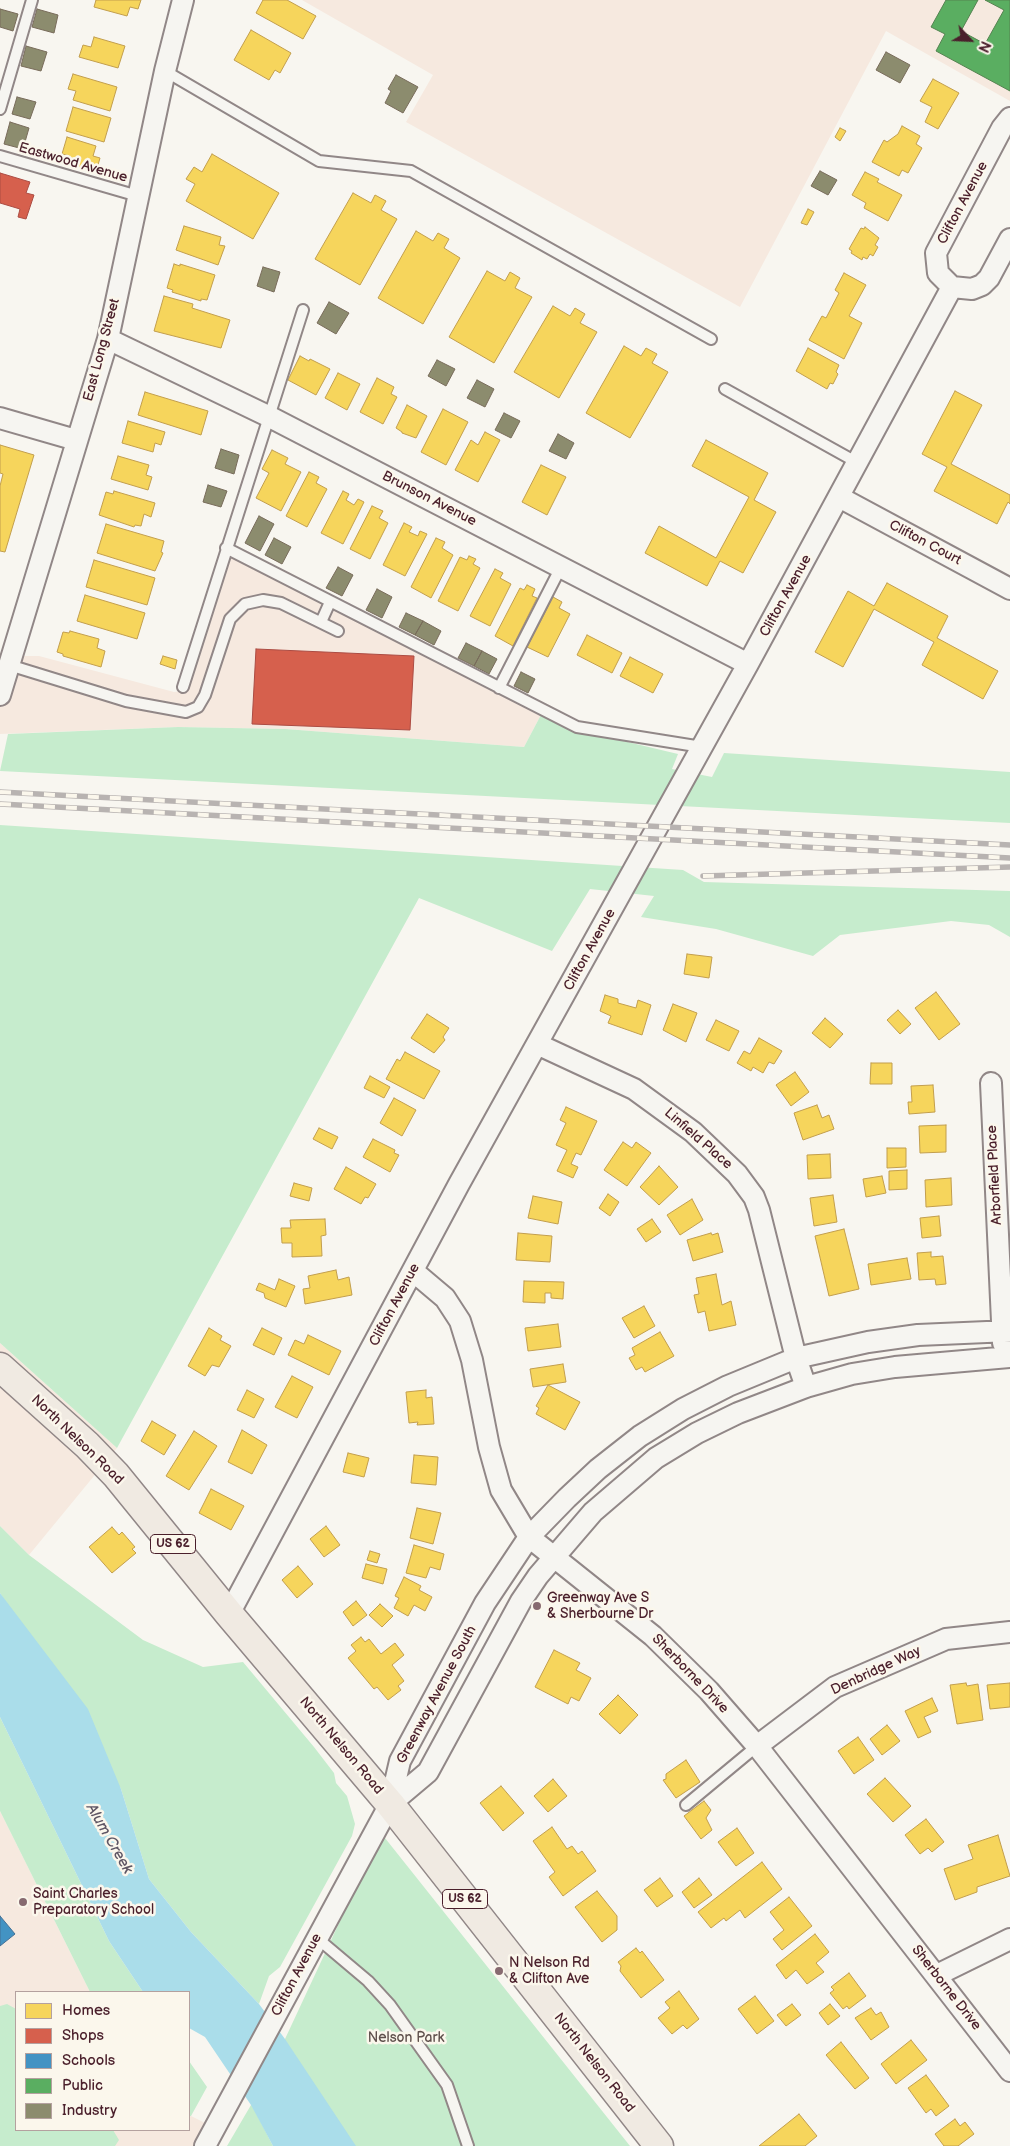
<!DOCTYPE html>
<style>
body{margin:0}
#map{position:relative;width:1010px;height:2146px;overflow:hidden;background:#f8f6f0;font-family:"Balsamiq Sans",sans-serif}
canvas{display:block}
.legend{position:absolute;left:15px;top:1991px;width:175px;height:140px;box-sizing:border-box;background:#fbf7ec;border:1px solid #b4a19f;margin:0;padding:6px 9px;list-style:none;font-size:15px;color:#4a1f2b}
.legend li{display:flex;align-items:center;gap:10px;height:25px}
.legend b{width:25px;border:1px solid #b4a19f}
.north{position:absolute;left:945px;top:15px;width:50px;height:50px;-webkit-text-stroke:4px #fbf7ec;paint-order:stroke;rotate:115deg;font-size:14px;font-weight:700;line-height:20px;text-align:center;color:#4a1f2b}
.north::after{content:'';display:block;margin:auto;width:18px;height:22px;background:#4a1f2b;clip-path:polygon(50% 0,100% 100%,50% 72%,0 100%)}
</style>
<div id="map">
<canvas width="1010" height="2146"></canvas>
<ul class="legend">
<li><b style="height:14px;background:#f6d55c"></b>Homes</li>
<li><b style="height:14px;background:#d6604d"></b>Shops</li>
<li><b style="height:14px;background:#4393c3"></b>Schools</li>
<li><b style="height:14px;background:#5aae61"></b>Public</li>
<li><b style="height:14px;background:#8c8c6e"></b>Industry</li>
</ul>
<div class="north">N</div>
</div>
<script>
const ctx = document.querySelector('canvas').getContext('2d');
ctx.lineJoin = 'round';
function fillPath(path, color) {
  ctx.fillStyle = color;
  ctx.fill(path, 'evenodd');
}
function poly(rows) {
  const path = new Path2D();
  for (const r of rows) {
    path.moveTo(r[0], r[1]);
    for (let i = 2; i < r.length; i += 2) path.lineTo(r[i], r[i + 1]);
  }
  return path;
}
function strokePath(path, color, width, dash) {
  ctx.strokeStyle = color;
  ctx.lineWidth = width;
  ctx.lineCap = dash ? 'butt' : 'round';
  ctx.setLineDash(dash || []);
  ctx.stroke(path);
}
function write(font, color, halo, rows, align = 'center') {
  ctx.font = font + ' "Balsamiq Sans",sans-serif';
  ctx.lineWidth = 5;
  ctx.setLineDash([]);
  ctx.textBaseline = 'middle';
  ctx.strokeStyle = halo;
  ctx.fillStyle = color;
  for (const [text, x, y, turn = 0] of rows) {
    ctx.save();
    ctx.translate(x, y);
    ctx.rotate((+turn || 0) * Math.PI / 180);
    ctx.textAlign = isNaN(turn) ? turn : align;
    if (halo) ctx.strokeText(text, 0, 0);
    ctx.fillText(text, 0, 0);
    ctx.restore();
  }
}
const built = poly([
 [302,0,1010,0,1010,101,886,31,740,307,406,122,433,75],
 [227,551,543,711,524,747,285,729,178,727,0,734,0,656,39,656,174,692,183,691],
 [0,1343,117,1448,29,1555,0,1526],
 [0,1811,90,1992,16,1992,16,2130,189,2130,189,2116,191,2116,205,2123,193,2146,0,2146]
]);
const green = poly([
 [543,711,594,734,678,754,672,769,712,777,724,753,1010,772,1010,823,0,771,8,734,178,727,285,729,524,747],
 [0,825,683,870,704,882,1010,891,1010,937,989,925,951,921,840,935,813,956,716,929,641,917,654,896,590,889,552,951,419,898,117,1448,0,1343],
 [0,1526,29,1555,143,1640,203,1667,243,1662,314,1747,334,1773,336,1783,347,1796,355,1824,352,1836,280,1967,269,1976,259,2004,191,1932,149,1879,121,1789,0,1593],
 [0,1717,109,1941,143,1992,90,1992,0,1811],
 [381,1833,630,2146,292,2146,253,2107,273,2146,227,2146,251,2105,285,2039],
 [7,2004,16,2009,16,2130,113,2130,119,2140,115,2146,0,2146,0,2006],
 [189,2061,207,2087,191,2116,189,2116]
]);
const water = poly([
 [0,1593,88,1709,121,1789,149,1879,191,1932,259,2004,285,2039,356,2146,273,2146,251,2105,205,2037,189,2028,189,1992,143,1992,109,1941,0,1717]
]);
const homes = poly([
 [96,0,141,0,138,9,130,7,127,16,94,7,96,0],
 [263,0,287,0,316,16,303,39,256,13,263,0],
 [251,30,291,53,280,73,275,70,269,80,234,60,251,30],
 [94,37,125,46,118,68,79,57,83,45,91,47,94,37],
 [73,74,117,87,110,111,73,100,76,91,68,89,73,74],
 [933,79,959,93,938,129,925,122,932,107,920,101,933,79],
 [73,107,111,118,104,142,66,131,73,107],
 [902,126,920,136,916,144,922,148,908,173,902,170,899,176,872,162,884,140,887,142,898,134,902,126],
 [840,128,846,131,840,141,835,137,840,128],
 [67,137,96,146,93,156,100,158,96,172,68,164,70,156,62,154,67,137],
 [212,154,279,193,253,239,186,201,195,184,186,179,194,167,202,172,212,154],
 [865,172,879,179,877,182,902,195,888,221,864,208,866,203,852,195,865,172],
 [353,193,371,203,375,195,386,201,381,210,397,219,360,285,315,259,353,193],
 [808,209,814,212,807,225,801,223,808,209],
 [184,226,221,237,219,245,225,246,218,265,176,250,184,226],
 [865,227,879,238,875,245,878,247,873,256,870,254,867,259,863,257,862,260,851,253,852,251,849,249,861,228,864,229,865,227],
 [416,231,433,241,438,233,449,239,444,248,460,258,423,324,378,298,416,231],
 [174,264,180,266,180,264,215,275,207,300,201,299,201,301,172,292,173,290,167,288,174,264],
 [487,271,505,281,510,272,520,278,515,288,532,297,494,363,449,337,487,271],
 [844,273,866,285,849,316,862,323,844,359,809,340,822,316,826,318,839,293,835,290,844,273],
 [164,296,193,304,192,308,230,320,221,348,154,331,164,296],
 [553,306,570,316,575,308,585,314,580,323,597,332,559,398,514,372,553,306],
 [624,346,641,356,646,348,657,354,652,363,668,372,630,438,586,413,624,346],
 [808,348,839,365,836,372,838,374,833,384,830,383,827,389,796,371,808,348],
 [300,356,309,361,310,359,330,369,316,395,288,380,300,356],
 [338,373,360,384,347,410,325,398,338,373],
 [377,378,394,387,391,394,397,397,383,424,360,412,377,378],
 [955,391,982,405,951,464,1010,495,1010,504,1008,502,997,524,934,491,947,467,922,454,955,391],
 [145,392,208,411,201,435,138,415,145,392],
 [407,405,427,416,416,438,402,433,402,432,396,428,407,405],
 [443,409,468,422,446,465,421,452,443,409],
 [128,421,165,432,161,445,155,443,153,452,122,443,128,421],
 [485,432,500,440,478,482,455,470,471,440,478,445,485,432],
 [706,440,768,473,754,500,776,512,743,573,720,561,707,586,645,553,659,526,716,558,749,497,692,466,706,440],
 [0,445,34,455,5,552,0,551,0,486,3,474,0,473,0,445],
 [272,450,288,458,285,464,301,472,281,511,256,498,269,473,262,469,272,450],
 [118,456,149,465,146,475,152,477,148,490,111,479,118,456],
 [541,465,566,477,547,515,522,502,541,465],
 [309,472,319,477,316,483,327,489,307,527,286,516,309,472],
 [114,491,155,503,151,517,144,514,141,526,135,525,134,527,99,515,106,492,113,494,114,491],
 [343,491,349,494,346,500,354,505,358,499,364,502,343,544,321,533,343,491],
 [372,506,383,511,379,518,388,523,370,559,350,549,372,506],
 [404,523,412,527,409,532,418,536,420,531,427,534,405,576,383,565,404,523],
 [106,524,164,541,161,552,163,553,155,571,97,553,106,524],
 [436,538,445,542,442,548,453,555,431,598,411,587,436,538],
 [469,556,476,559,473,564,480,568,458,611,438,601,460,557,467,560,469,556],
 [94,560,155,578,147,605,86,587,94,560],
 [495,569,503,573,500,578,511,584,490,626,470,616,495,569],
 [887,583,948,616,937,638,998,671,983,699,922,665,934,642,874,609,843,667,815,652,848,591,874,606,887,583],
 [527,585,535,589,532,596,537,598,513,646,495,636,520,588,524,590,527,585],
 [85,595,145,613,137,639,77,621,85,595],
 [553,597,562,602,559,608,570,614,548,657,527,647,553,597],
 [70,631,99,639,97,648,105,651,101,667,63,656,63,654,57,652,63,632,69,633,70,631],
 [587,635,622,653,612,673,577,655,587,635],
 [163,656,177,660,175,669,160,664,163,656],
 [630,657,663,674,653,693,620,676,630,657],
 [687,954,712,957,709,978,684,974,687,954],
 [936,992,960,1024,939,1040,915,1008,936,992],
 [605,995,618,999,618,1003,636,1008,638,1000,651,1005,642,1035,608,1023,611,1016,600,1011,605,995],
 [673,1004,697,1013,686,1042,663,1030,673,1004],
 [898,1010,911,1024,900,1034,887,1020,898,1010],
 [427,1014,449,1028,443,1037,445,1040,434,1053,411,1038,427,1014],
 [825,1018,843,1034,830,1048,812,1033,825,1018],
 [716,1020,739,1031,729,1051,706,1040,716,1020],
 [759,1038,782,1051,774,1064,769,1062,763,1073,753,1067,751,1071,737,1063,744,1051,750,1054,759,1038],
 [405,1052,440,1071,424,1099,386,1079,397,1059,400,1061,405,1052],
 [871,1063,892,1063,892,1084,870,1084,871,1063],
 [795,1072,809,1092,791,1106,776,1085,795,1072],
 [370,1076,390,1087,384,1098,364,1088,370,1076],
 [933,1085,935,1112,909,1114,908,1102,912,1102,911,1086,933,1085],
 [394,1098,416,1110,402,1136,380,1123,394,1098],
 [817,1105,822,1118,829,1115,834,1129,803,1140,794,1113,817,1105],
 [566,1107,597,1121,581,1155,576,1153,571,1164,578,1167,573,1178,557,1171,567,1150,556,1145,566,1123,560,1120,566,1107],
 [946,1125,946,1152,920,1153,919,1126,946,1125],
 [319,1128,338,1137,332,1149,313,1139,319,1128],
 [373,1139,395,1150,394,1153,399,1155,390,1172,363,1157,373,1139],
 [623,1142,632,1148,636,1142,651,1153,627,1186,604,1170,623,1142],
 [887,1148,906,1148,906,1167,887,1168,887,1148],
 [830,1154,831,1178,808,1179,807,1155,830,1154],
 [659,1166,678,1187,659,1205,640,1187,659,1166],
 [346,1167,376,1184,368,1198,365,1197,361,1204,334,1189,346,1167],
 [907,1170,907,1189,889,1190,889,1171,907,1170],
 [882,1176,886,1193,866,1197,863,1179,882,1176],
 [951,1178,952,1205,926,1207,925,1180,951,1178],
 [294,1183,312,1188,309,1201,290,1196,294,1183],
 [608,1194,619,1202,610,1216,599,1208,608,1194],
 [833,1195,837,1222,814,1226,810,1198,833,1195],
 [533,1196,562,1202,558,1224,528,1218,533,1196],
 [692,1199,703,1220,680,1235,667,1215,692,1199],
 [939,1216,941,1236,922,1238,920,1218,939,1216],
 [325,1219,326,1235,321,1236,322,1256,292,1257,292,1243,282,1243,281,1228,291,1228,290,1220,325,1219],
 [652,1219,661,1232,646,1242,637,1229,652,1219],
 [844,1229,859,1289,829,1296,815,1236,844,1229],
 [518,1233,552,1236,550,1262,516,1260,518,1233],
 [711,1233,712,1235,718,1233,723,1252,693,1261,687,1240,711,1233],
 [931,1252,931,1257,943,1256,946,1284,936,1285,935,1279,919,1280,917,1253,931,1252],
 [907,1258,911,1279,871,1285,868,1264,907,1258],
 [336,1270,338,1280,349,1277,352,1295,305,1304,303,1289,310,1288,308,1276,336,1270],
 [716,1274,722,1305,731,1301,736,1325,709,1331,705,1311,698,1313,694,1295,699,1294,696,1278,716,1274],
 [279,1279,295,1286,286,1307,265,1298,264,1293,256,1290,259,1283,275,1290,279,1279],
 [524,1281,564,1282,563,1299,551,1298,551,1293,545,1293,545,1303,523,1302,524,1281],
 [644,1306,655,1326,634,1338,622,1318,644,1306],
 [558,1324,561,1347,528,1351,525,1328,558,1324],
 [209,1328,222,1336,220,1340,231,1346,219,1367,212,1365,205,1376,188,1366,209,1328],
 [262,1328,282,1338,274,1355,253,1345,262,1328],
 [660,1332,674,1356,645,1372,642,1367,636,1370,629,1358,635,1355,632,1348,660,1332],
 [308,1335,341,1351,329,1375,288,1355,295,1340,304,1344,308,1335],
 [563,1364,566,1382,533,1387,530,1369,563,1364],
 [292,1376,313,1387,297,1418,275,1407,292,1376],
 [548,1385,580,1402,565,1430,536,1414,539,1408,536,1406,548,1385],
 [247,1390,264,1399,254,1418,237,1410,247,1390],
 [426,1390,426,1398,432,1397,434,1424,417,1425,418,1422,409,1423,406,1392,426,1390],
 [152,1421,176,1435,164,1455,141,1441,152,1421],
 [242,1430,267,1445,252,1474,228,1462,242,1430],
 [194,1431,217,1446,189,1490,166,1476,194,1431],
 [348,1453,369,1458,364,1477,343,1472,348,1453],
 [414,1455,438,1457,436,1485,411,1483,414,1455],
 [211,1489,244,1506,231,1530,199,1513,211,1489],
 [417,1508,441,1513,433,1544,410,1538,417,1508],
 [326,1526,340,1545,324,1557,310,1539,326,1526],
 [112,1527,119,1535,122,1532,135,1547,132,1549,136,1553,112,1573,89,1547,112,1527],
 [414,1545,444,1554,440,1570,430,1567,426,1578,406,1573,414,1545],
 [370,1551,380,1554,377,1563,367,1560,370,1551],
 [366,1564,387,1569,383,1584,362,1578,366,1564],
 [298,1566,313,1584,297,1598,282,1580,298,1566],
 [404,1577,421,1586,419,1590,432,1597,425,1611,414,1605,408,1616,394,1608,399,1598,395,1596,404,1577],
 [356,1601,367,1615,353,1626,343,1612,356,1601],
 [380,1604,393,1616,382,1627,369,1615,380,1604],
 [361,1637,365,1642,369,1639,381,1654,395,1643,404,1655,392,1665,404,1681,398,1686,401,1690,388,1700,377,1687,374,1689,348,1658,356,1651,351,1645,361,1637],
 [554,1650,580,1663,576,1670,591,1678,579,1701,571,1697,568,1704,535,1687,554,1650],
 [966,1683,967,1686,978,1684,983,1720,957,1724,950,1685,966,1683],
 [1010,1683,1010,1707,990,1709,987,1685,1010,1683],
 [618,1695,638,1715,620,1734,599,1714,618,1695],
 [932,1698,938,1711,924,1717,931,1732,918,1738,905,1711,932,1698],
 [887,1725,900,1741,882,1755,870,1739,887,1725],
 [858,1737,874,1760,854,1774,838,1751,858,1737],
 [686,1760,700,1782,676,1798,663,1780,666,1779,666,1774,686,1760],
 [885,1778,911,1806,893,1822,867,1794,885,1778],
 [553,1779,567,1796,548,1812,534,1796,553,1779],
 [501,1786,524,1813,503,1831,480,1803,501,1786],
 [704,1801,711,1810,706,1818,712,1830,701,1839,684,1816,704,1801],
 [926,1819,944,1842,932,1852,928,1848,920,1854,905,1835,926,1819],
 [552,1827,567,1849,572,1846,578,1854,582,1851,596,1871,563,1896,549,1877,555,1872,533,1841,552,1827],
 [737,1828,754,1853,736,1866,718,1842,737,1828],
 [998,1835,1010,1876,977,1887,977,1892,955,1900,944,1869,973,1859,968,1845,998,1835],
 [762,1862,782,1889,745,1918,740,1910,726,1921,724,1918,711,1928,698,1912,762,1862],
 [660,1878,673,1896,657,1907,644,1890,660,1878],
 [699,1878,712,1895,694,1908,682,1892,699,1878],
 [597,1891,617,1916,617,1930,602,1942,575,1907,597,1891],
 [789,1897,812,1926,782,1950,773,1939,784,1930,770,1912,789,1897],
 [815,1934,829,1952,816,1963,824,1972,807,1984,796,1970,786,1979,776,1965,815,1934],
 [636,1948,640,1953,642,1951,664,1980,641,1998,620,1971,621,1966,618,1962,636,1948],
 [849,1973,866,1996,849,2009,847,2006,843,2009,830,1993,834,1990,831,1987,849,1973],
 [679,1991,699,2019,687,2029,683,2025,672,2034,658,2018,670,2008,665,2002,679,1991],
 [755,1996,774,2021,757,2034,738,2009,755,1996],
 [792,2004,801,2015,786,2026,777,2015,792,2004],
 [830,2004,840,2016,828,2025,819,2013,830,2004],
 [871,2008,876,2015,881,2012,889,2027,871,2040,855,2018,871,2008],
 [911,2040,927,2060,896,2084,881,2064,911,2040],
 [841,2042,869,2078,855,2089,826,2055,841,2042],
 [926,2075,949,2106,936,2116,931,2109,926,2113,908,2088,926,2075],
 [799,2114,817,2136,805,2146,759,2146,799,2114],
 [955,2119,960,2126,965,2122,974,2134,958,2146,944,2146,935,2134,955,2119]
]);
const shops = poly([
 [0,173,30,182,26,193,34,195,26,219,18,217,20,209,0,203,0,173],
 [256,649,414,656,410,730,252,724,256,649]
]);
const schools = poly([
 [0,1916,15,1934,0,1946,0,1916]
]);
const public = poly([
 [946,0,978,0,961,31,985,44,1004,10,985,0,1010,0,1010,91,936,51,945,34,931,27,946,0]
]);
const industry = poly([
 [0,9,18,14,13,31,0,27,0,9],
 [37,9,58,15,54,33,32,27,37,9],
 [26,46,47,52,41,71,21,66,26,46],
 [886,52,910,65,900,83,876,70,886,52],
 [396,75,418,87,403,113,385,103,391,91,388,89,396,75],
 [17,97,36,102,30,119,12,114,17,97],
 [10,122,29,128,23,149,4,144,10,122],
 [820,171,837,180,828,195,811,186,820,171],
 [263,267,280,272,274,292,257,286,263,267],
 [329,302,349,313,336,334,317,323,329,302],
 [437,360,455,369,446,386,428,376,437,360],
 [477,380,494,389,485,407,467,398,477,380],
 [504,413,520,421,511,438,495,430,504,413],
 [558,434,574,443,566,459,549,451,558,434],
 [221,449,239,455,234,474,215,468,221,449],
 [208,485,227,491,221,507,203,502,208,485],
 [259,516,274,524,260,551,245,543,259,516],
 [274,538,291,547,282,564,265,555,274,538],
 [338,567,353,575,342,596,326,588,338,567],
 [377,589,392,597,382,618,366,610,377,589],
 [406,613,423,621,415,635,399,627,406,613],
 [423,621,441,631,434,645,415,635,423,621],
 [466,643,482,651,474,666,458,658,466,643],
 [482,651,497,659,489,674,474,666,482,651],
 [521,672,535,679,528,693,514,686,521,672]
]);
const service = poly([
 [165,71,319,161,411,171,711,339],
 [0,109,32,0],
 [0,156,138,196],
 [725,389,858,463],
 [226,548,577,727,702,747],
 [321,622,330,602],
 [9,665,126,701,186,712,198,707,205,695,230,619,245,604,263,600,281,603,338,631],
 [183,687,303,310],
 [499,688,561,567],
 [686,1805,757,1746],
 [317,1938,368,1981,390,2005,447,2085,468,2146]
]);
const minor = poly([
 [1010,118,1002,128,936,253,938,273,952,287,972,289,982,285,989,278,1010,239],
 [108,339,268,416,748,664],
 [0,418,76,440],
 [839,497,1010,589],
 [0,695,108,339,165,71,183,0],
 [537,1044,634,1089,693,1132,737,1174,754,1197,759,1210,796,1358,806,1387],
 [991,1083,1003,1343],
 [413,1271,445,1298,460,1321,472,1360,489,1447,501,1490,529,1537,653,1636,709,1691,757,1746,1010,2071],
 [229,1614,459,1184,748,664,952,287],
 [757,1746,835,1687,946,1639,1010,1632],
 [390,1804,428,1772,521,1601,538,1576,593,1512,656,1458,697,1433,738,1413,806,1387,852,1374,895,1367,1010,1357],
 [937,1975,1010,1939],
 [205,2146,390,1804,400,1761,485,1603,529,1537,567,1498,598,1469,640,1436,683,1409,728,1386,796,1358,868,1342,918,1335,1010,1331]
]);
const primary = poly([
 [0,1367,87,1445,116,1475,229,1614,390,1804,659,2146]
]);
const rail = poly([
 [0,792,1010,845],
 [0,804,1010,858],
 [703,876,1010,867]
]);
const markers = [
 [537,1606,5,"#876a70"],
 [23,1902,5,"#876a70"],
 [499,1971,5,"#876a70"]
];
const shields = [
 [173,1544,45],
 [465,1899,45]
];
const shieldNames = [
 ["US 62",173,1544],
 ["US 62",465,1899]
];
const streetNames = [
 ["Eastwood Avenue",73,163,16],
 ["Clifton Avenue",963,203,-62],
 ["East Long Street",102,350,-75],
 ["Brunson Avenue",429,499,27],
 ["Clifton Court",925,543,28],
 ["Clifton Avenue",786,596,-61],
 ["Clifton Avenue",590,950,-61],
 ["Linfield Place",698,1139,41],
 ["Arborfield Place",995,1175,-93],
 ["Clifton Avenue",395,1305,-62],
 ["North Nelson Road",77,1440,44],
 ["Denbridge Way",876,1671,-25],
 ["Sherborne Drive",690,1674,46],
 ["Greenway Avenue South",437,1695,-62],
 ["North Nelson Road",341,1746,50],
 ["Clifton Avenue",297,1975,-62],
 ["Sherborne Drive",946,1988,52],
 ["North Nelson Road",594,2063,52]
];
const poiNames = [
 ["Greenway Ave S",547,1598],
 ["& Sherbourne Dr",547,1614],
 ["Saint Charles",33,1894],
 ["Preparatory School",33,1910],
 ["N Nelson Rd",509,1963],
 ["& Clifton Ave",509,1979]
];
const parkNames = [
 ["Nelson Park",406,2038]
];
const waterNames = [
 ["Alum Creek",109,1839,60]
];
fillPath(built, '#f6e9df');
fillPath(green, '#c6eccd');
fillPath(water, '#aaddea');
fillPath(homes, '#f6d55c');
strokePath(homes, '#c29e4d', 1);
fillPath(shops, '#d6604d');
strokePath(shops, '#ac4c43', 1);
fillPath(schools, '#4393c3');
strokePath(schools, '#457095', 1);
fillPath(public, '#5aae61');
strokePath(public, '#558351', 1);
fillPath(industry, '#8c8c6e');
strokePath(industry, '#786b5a', 1);
strokePath(service, '#918787', 14);
strokePath(minor, '#918787', 24);
strokePath(primary, '#918787', 31);
strokePath(service, '#f6f5f1', 10);
strokePath(minor, '#f6f5f1', 20);
strokePath(primary, '#f0eae2', 28);
strokePath(rail, '#b8b3b1', 5.5);
strokePath(rail, '#fbf7ec', 4, [11]);
for (const [x, y, r, color] of markers) {
  const dot = new Path2D();
  dot.arc(x, y, r, 0, 2 * Math.PI);
  ctx.fillStyle = color;
  ctx.fill(dot);
  strokePath(dot, '#fbf7ec', 2);
}
for (const [x, y, w] of shields) {
  const box = new Path2D();
  box.roundRect(x - w / 2, y - 9.5, w, 19, 4);
  ctx.fillStyle = '#fbf7ec';
  ctx.fill(box);
  strokePath(box, '#4a1f2b', 1);
}
write('bold 12px', '#4a1f2b', null, shieldNames);
write('14px', '#4a1f2b', '#fbf7ec', streetNames);
write('14px', '#4a1f2b', '#fbf7ec', poiNames, 'left');
write('14px', '#5f504c', '#fbf7ec', parkNames);
write('italic 15px', '#5d5564', '#fbf7ec', waterNames);
</script>
